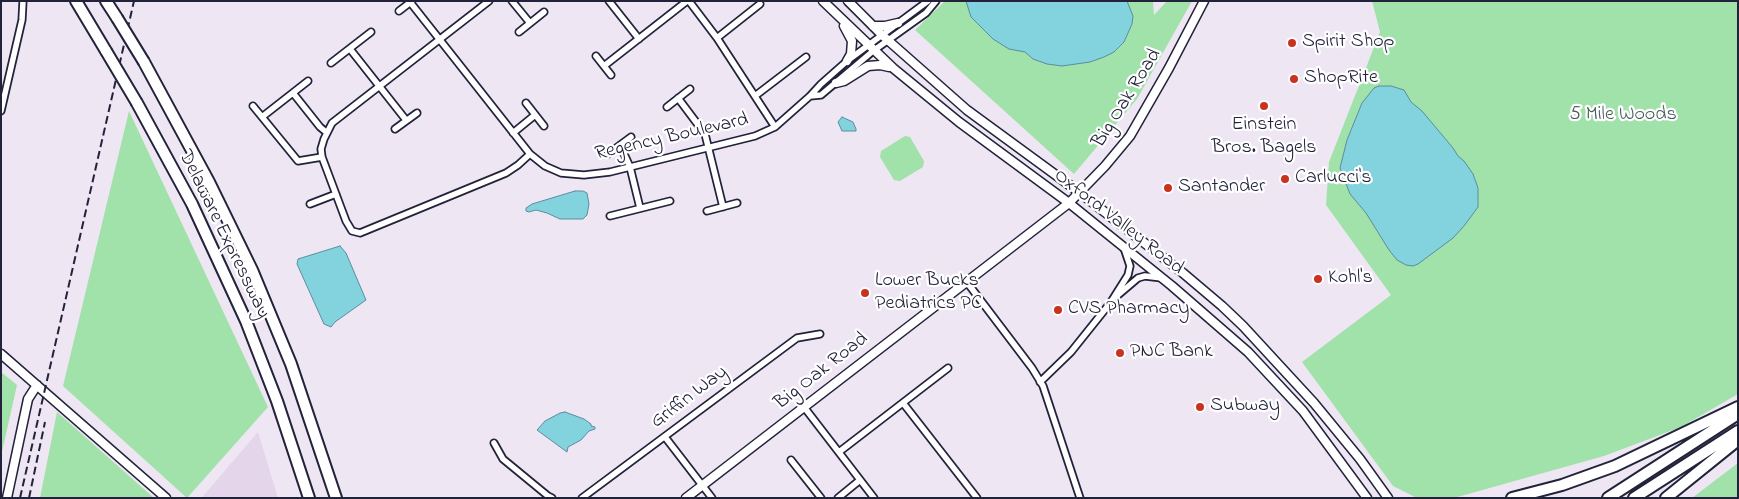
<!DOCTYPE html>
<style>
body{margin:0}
#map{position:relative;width:1739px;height:499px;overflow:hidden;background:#efe6f3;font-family:"Indie Flower",sans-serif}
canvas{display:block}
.frame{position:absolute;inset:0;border:2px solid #22223b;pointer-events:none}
</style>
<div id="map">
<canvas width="1739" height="499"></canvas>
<div class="frame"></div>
</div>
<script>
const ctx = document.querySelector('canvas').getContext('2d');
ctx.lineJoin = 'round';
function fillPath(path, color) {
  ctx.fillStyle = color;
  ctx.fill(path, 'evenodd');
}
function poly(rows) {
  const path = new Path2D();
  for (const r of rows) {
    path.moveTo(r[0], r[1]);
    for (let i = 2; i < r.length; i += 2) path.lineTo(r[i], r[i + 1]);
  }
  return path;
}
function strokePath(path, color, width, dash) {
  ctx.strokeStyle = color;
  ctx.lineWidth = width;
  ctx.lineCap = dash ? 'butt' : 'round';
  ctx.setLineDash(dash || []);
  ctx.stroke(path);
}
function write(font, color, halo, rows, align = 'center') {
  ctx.font = font + ' "Indie Flower",sans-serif';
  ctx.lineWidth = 4.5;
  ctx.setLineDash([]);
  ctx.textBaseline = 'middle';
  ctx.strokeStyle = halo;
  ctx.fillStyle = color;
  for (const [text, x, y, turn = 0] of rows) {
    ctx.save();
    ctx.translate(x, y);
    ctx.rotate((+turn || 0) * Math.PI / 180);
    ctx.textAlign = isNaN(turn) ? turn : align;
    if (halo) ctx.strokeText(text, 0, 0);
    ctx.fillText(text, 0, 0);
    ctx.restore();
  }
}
const built = poly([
 [258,432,278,498,203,498,203,496]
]);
const green = poly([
 [945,1,1153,1,1154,15,1167,1,1192,1,1137,99,1074,174,915,30],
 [1372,1,1738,1,1738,394,1681,427,1604,456,1461,496,1452,498,1417,498,1393,486,1302,362,1391,295,1326,205,1329,162,1380,32],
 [129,111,268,407,187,498,63,386],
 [905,136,910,137,924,161,923,167,900,181,894,180,880,157,881,151],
 [1,372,17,385,1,456],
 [57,412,154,498,40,498],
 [1738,463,1738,498,1692,498]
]);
const water = poly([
 [966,1,1127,1,1133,16,1132,24,1124,42,1114,52,1104,57,1090,62,1062,66,1047,64,1033,59,1025,52,1009,49,993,39,971,17,966,1],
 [1379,86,1391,86,1404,90,1411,102,1422,111,1453,148,1458,156,1464,161,1473,174,1478,188,1478,207,1464,226,1453,238,1418,264,1413,266,1406,265,1397,260,1389,250,1366,213,1350,194,1340,168,1347,140,1362,103,1374,88,1379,86],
 [842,117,853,122,856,129,856,131,842,131,838,122,842,117],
 [575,191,583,191,587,193,589,204,587,215,583,219,560,219,547,213,536,210,529,212,526,211,526,208,532,204,575,191],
 [340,246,346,253,366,300,335,322,331,327,324,324,297,264,298,259,340,246],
 [565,412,584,419,591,424,591,426,595,427,595,429,589,431,581,440,568,447,567,452,537,430,545,421,560,413,565,412]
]);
const street = poly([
 [489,1,332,123,324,139,321,149,322,157,346,221,352,231,360,233,506,173,518,165,530,154],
 [512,1,530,23],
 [609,1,639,39],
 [689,1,717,38,775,127],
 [410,2,530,154,545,166,561,173,584,175,610,172,755,136,775,127,810,96,821,84,847,61,928,1],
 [399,11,412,1],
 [519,32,544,12],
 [717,38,760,4],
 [350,49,406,120],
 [596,56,611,75],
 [331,63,371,32],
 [604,66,687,1],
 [293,93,320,127,326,132],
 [755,96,806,57],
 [810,96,821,95,873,51,926,13,936,1],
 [678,98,705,134,723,207],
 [526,103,544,126],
 [253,106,298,161,322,157],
 [667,107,690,89],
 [1,111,22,20,23,1],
 [262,117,308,81],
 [395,129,417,113],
 [513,133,535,115],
 [620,145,630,167,640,208],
 [608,154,631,137],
 [310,204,336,194],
 [707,211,737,203],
 [610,216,670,201],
 [966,281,1032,368,1043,386,1080,498],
 [1118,295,1138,278,1145,276,1162,278],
 [1040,382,1071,352,1111,302,1128,275,1130,266,1124,248],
 [903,403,977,498],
 [804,407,874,498],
 [665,437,712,498],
 [494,443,503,459,548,496,552,498],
 [839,452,948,368],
 [791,460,821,498],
 [582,498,797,338,820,334],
 [838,498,860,480]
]);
const secondary = poly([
 [823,1,893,68,959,122,1069,203,1172,286,1248,352,1303,411,1367,498],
 [848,1,882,35,967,110,1079,192,1183,273,1222,306,1243,326,1314,403,1360,459,1388,498],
 [844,26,852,41,851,54,847,61],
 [873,26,885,26,898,23],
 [836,83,844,81,868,66,880,65,889,67],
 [1,354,166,498],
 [7,498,28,399,37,385],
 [686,498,1069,203,1105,166,1130,136,1169,68,1204,1]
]);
const highway = poly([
 [76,1,106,51],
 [106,1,117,18],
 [144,62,209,182,252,270,291,364,336,498],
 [137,103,192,204,246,321,277,401,309,498],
 [1512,498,1562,485,1615,466,1738,407],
 [1608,498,1738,414],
 [1634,498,1738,431],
 [1666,498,1738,440]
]);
const rail = poly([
 [20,498,134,1],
 [29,498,45,422]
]);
const highwayBridge = poly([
 [117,18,144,62],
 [106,51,137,103]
]);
const markers = [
 [1292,43,5,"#c8321e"],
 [1294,79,5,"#c8321e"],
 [1264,106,5,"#c8321e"],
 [1285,179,5,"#c8321e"],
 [1168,188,5,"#c8321e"],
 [1318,279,5,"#c8321e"],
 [865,293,5,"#c8321e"],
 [1058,310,5,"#c8321e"],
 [1120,353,5,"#c8321e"],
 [1200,407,5,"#c8321e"]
];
const poiNames = [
 ["Spirit Shop",1302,43],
 ["ShopRite",1304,79],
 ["Einstein",1264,126,"center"],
 ["Bros. Bagels",1264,149,"center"],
 ["Carlucci's",1295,179],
 ["Santander",1178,188],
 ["Kohl's",1328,279],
 ["Lower Bucks",875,282],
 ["Pediatrics PC",875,305],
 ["CVS Pharmacy",1068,310],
 ["PNC Bank",1130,353],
 ["Subway",1210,407]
];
const streetNames = [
 ["Big Oak Road",1128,99,-58],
 ["Regency Boulevard",672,138,-13],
 ["Oxford Valley Road",1118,223,38],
 ["Delaware Expressway",223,235,64],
 ["Big Oak Road",822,372,-38],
 ["Griffin Way",690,398,-37]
];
const parkNames = [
 ["5 Mile Woods",1623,116]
];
fillPath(built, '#e4d5eb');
fillPath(green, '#a1e1aa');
fillPath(water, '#83d3de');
strokePath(water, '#5c8c9d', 1);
strokePath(street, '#22223b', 9);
strokePath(secondary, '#22223b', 11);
strokePath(highway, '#22223b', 14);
strokePath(street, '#fff', 5.5);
strokePath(secondary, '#fff', 8);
strokePath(highway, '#fff', 10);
strokePath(rail, '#22223b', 2, [8, 4]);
strokePath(highwayBridge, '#22223b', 14, []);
strokePath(highwayBridge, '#fff', 10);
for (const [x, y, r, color] of markers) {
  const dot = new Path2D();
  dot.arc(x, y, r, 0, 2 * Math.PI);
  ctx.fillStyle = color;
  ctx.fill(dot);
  strokePath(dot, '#fff', 2);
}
write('20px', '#22223b', '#fff', poiNames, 'left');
write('20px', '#22223b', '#fff', streetNames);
write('20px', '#485b5c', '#fff', parkNames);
</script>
